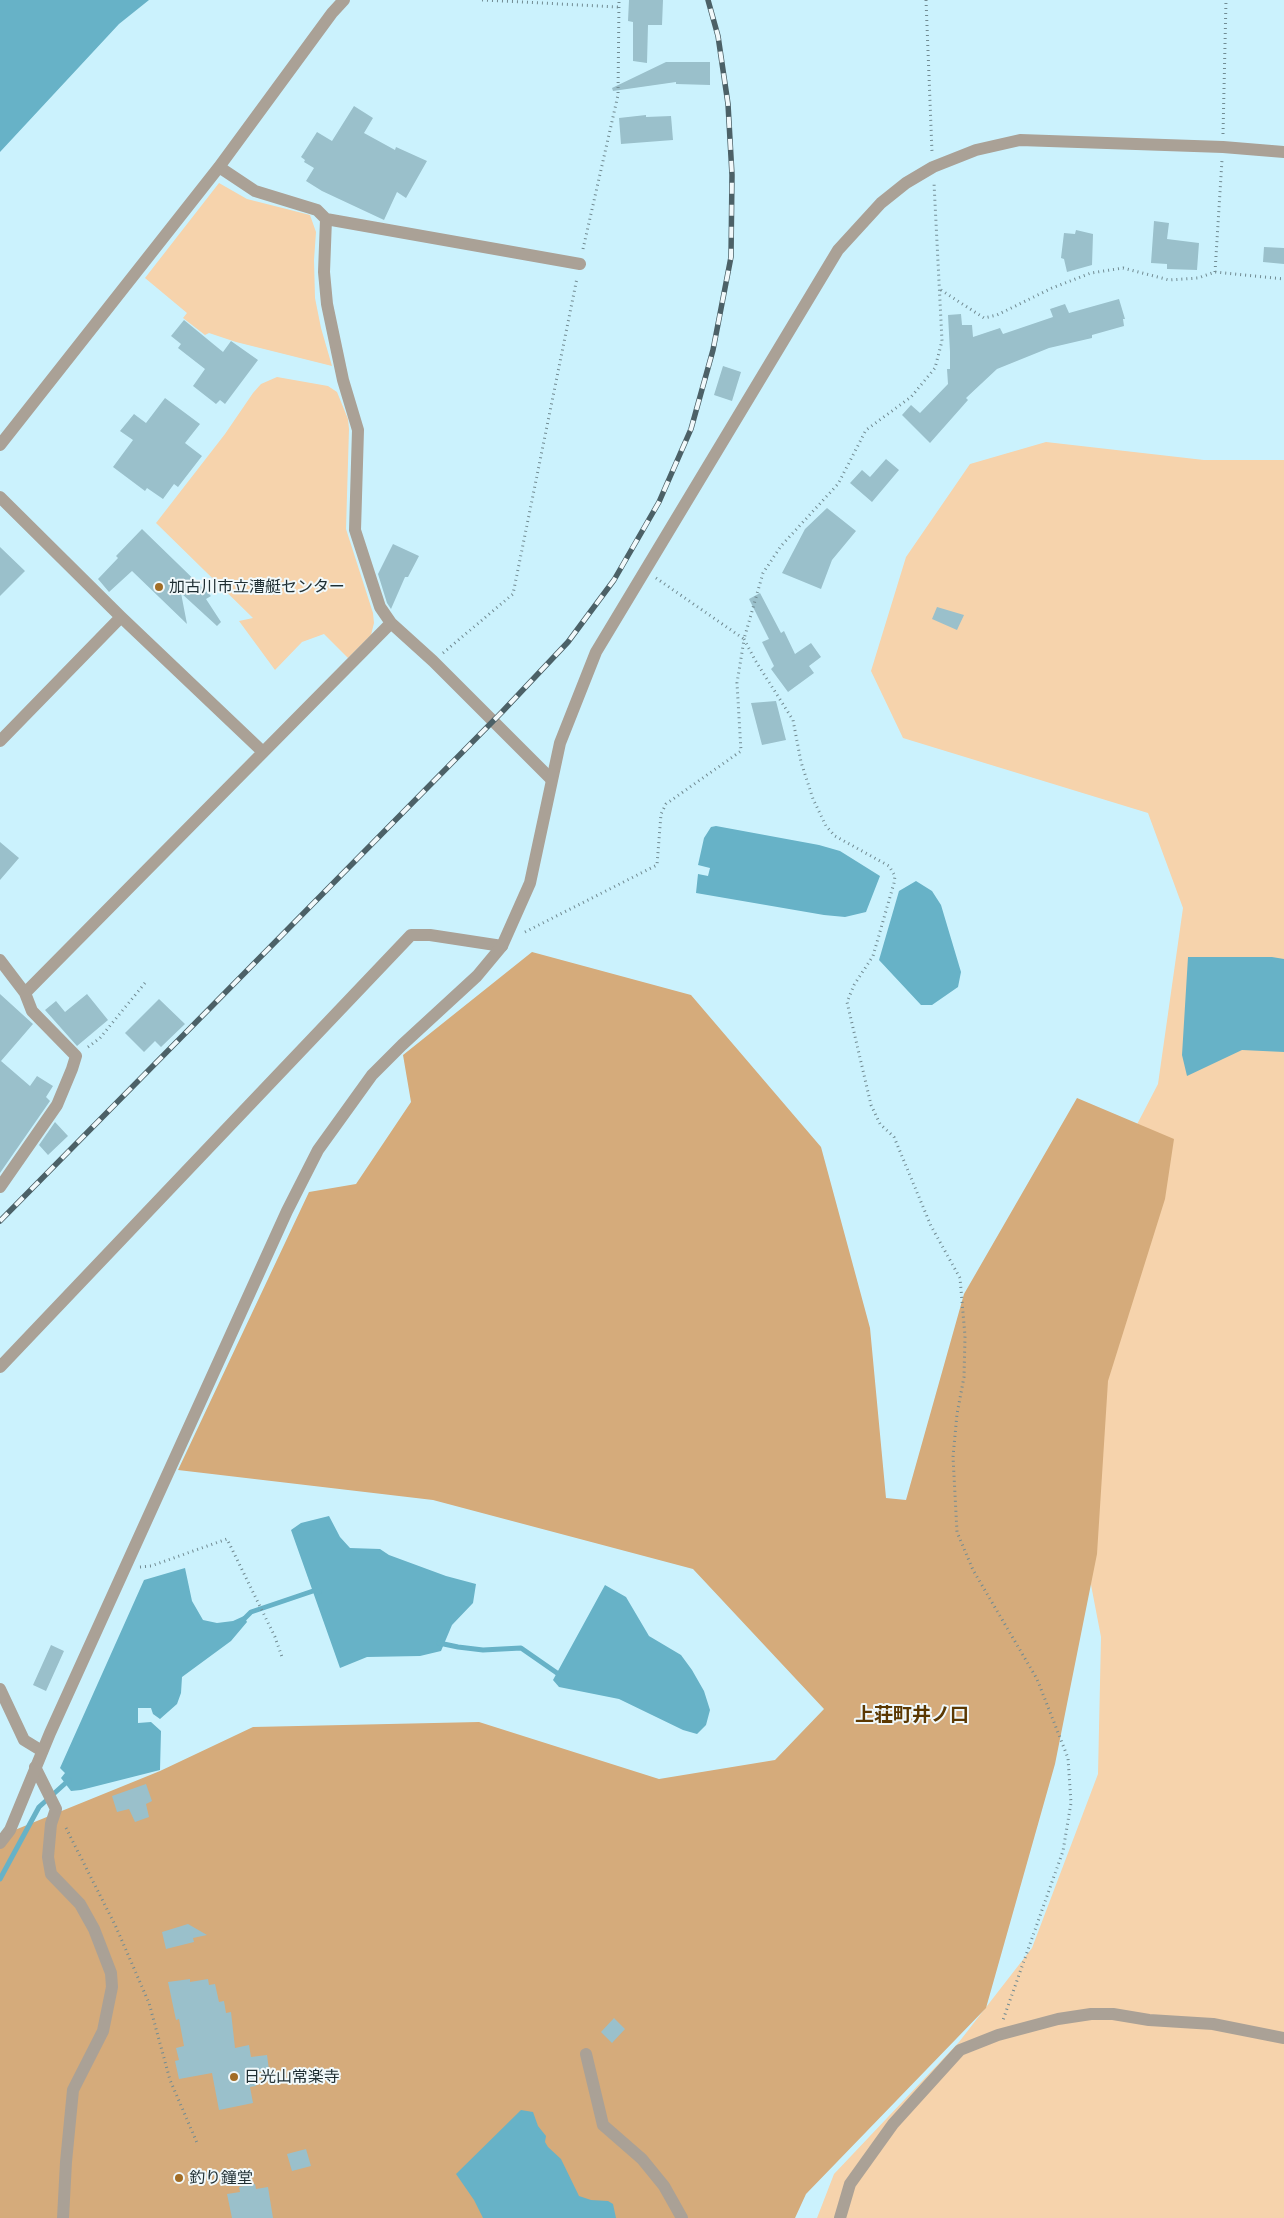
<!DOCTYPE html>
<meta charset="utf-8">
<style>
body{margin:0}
canvas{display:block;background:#cbf2fd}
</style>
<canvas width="1284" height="2218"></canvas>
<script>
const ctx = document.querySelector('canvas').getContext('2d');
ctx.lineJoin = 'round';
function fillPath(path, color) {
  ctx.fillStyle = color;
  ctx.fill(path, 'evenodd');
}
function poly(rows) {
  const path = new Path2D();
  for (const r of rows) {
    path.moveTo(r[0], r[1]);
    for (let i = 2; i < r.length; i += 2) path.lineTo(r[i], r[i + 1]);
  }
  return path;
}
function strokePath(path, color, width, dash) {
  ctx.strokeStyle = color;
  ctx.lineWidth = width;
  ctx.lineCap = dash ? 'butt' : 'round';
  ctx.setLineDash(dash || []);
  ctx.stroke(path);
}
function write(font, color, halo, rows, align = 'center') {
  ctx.font = font + ' Karla,"Noto Sans JP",sans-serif';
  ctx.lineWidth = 4;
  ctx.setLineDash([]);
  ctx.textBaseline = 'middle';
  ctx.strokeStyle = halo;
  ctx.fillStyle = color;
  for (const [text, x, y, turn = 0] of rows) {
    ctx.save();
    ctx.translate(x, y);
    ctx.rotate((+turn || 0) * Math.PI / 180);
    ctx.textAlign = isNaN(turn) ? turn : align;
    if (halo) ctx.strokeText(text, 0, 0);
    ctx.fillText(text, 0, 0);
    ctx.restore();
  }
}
const green = poly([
 [219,183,247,199,310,215,316,232,314,260,315,298,321,328,332,366,236,342,209,333,205,335,183,318,187,313,145,278],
 [277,377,328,386,337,392,348,419,349,429,346,529,373,613,374,623,371,635,348,658,324,634,302,642,275,670,239,621,253,618,156,523,225,434,253,393,261,384],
 [1046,442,1204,460,1284,460,1284,2218,817,2218,834,2174,959,2042,1032,1948,1098,1774,1101,1637,1074,1496,1105,1186,1158,1084,1183,908,1148,813,903,738,871,671,906,557,970,464]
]);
const forest = poly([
 [532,952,691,995,821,1147,870,1328,886,1498,906,1500,964,1294,1077,1098,1174,1139,1165,1199,1108,1381,1097,1554,1055,1764,986,2008,806,2194,795,2218,0,2218,0,1836,160,1771,253,1727,479,1722,659,1779,775,1760,824,1709,693,1569,433,1500,178,1470,309,1192,356,1184,411,1102,403,1055]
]);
const water = poly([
 [0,0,149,0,119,24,0,152],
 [716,826,819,845,840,851,880,876,866,912,845,917,824,915,696,893,698,874,708,876,710,868,698,865,704,838,711,827],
 [916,881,932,891,941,905,961,972,958,987,932,1005,921,1005,879,960,899,891],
 [1188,957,1272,957,1284,959,1284,1052,1242,1050,1187,1076,1182,1055],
 [329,1516,340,1537,350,1548,380,1549,389,1555,446,1576,476,1584,473,1603,452,1625,441,1651,420,1656,367,1657,340,1668,291,1530,301,1523],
 [185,1568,192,1601,203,1620,217,1623,233,1621,244,1616,247,1622,231,1641,182,1677,181,1693,177,1704,160,1719,153,1714,151,1708,138,1708,138,1723,151,1722,161,1731,160,1770,81,1790,71,1791,61,1778,65,1773,60,1768,144,1580],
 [605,1585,626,1597,649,1636,681,1655,692,1670,704,1691,710,1710,706,1725,697,1734,683,1730,619,1699,559,1687,553,1680],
 [521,2110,533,2112,538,2126,546,2136,545,2142,548,2147,561,2159,579,2196,591,2200,608,2201,613,2204,616,2218,483,2218,474,2200,456,2174]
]);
const stream = poly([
 [240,1623,251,1612,316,1590,319,1592],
 [439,1643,458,1647,483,1650,521,1648,557,1673],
 [0,1879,39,1807,69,1780]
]);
const building = poly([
 [629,0,663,0,662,25,648,25,647,63,633,61,633,22,628,21],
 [666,62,710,62,710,85,676,84,676,82,613,91,612,88],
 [354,106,373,118,364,133,395,150,396,147,427,161,406,198,397,192,384,220,322,191,306,181,314,168,304,162,305,160,301,157,317,132,332,141],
 [646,115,646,117,671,116,673,140,621,144,619,118],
 [1154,221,1169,223,1167,239,1199,243,1197,270,1167,269,1167,264,1151,263],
 [1076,230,1093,234,1092,265,1067,272,1064,259,1061,258,1064,233,1075,234],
 [1264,247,1284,248,1284,264,1263,262],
 [1119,299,1125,319,1123,319,1124,326,1092,335,1092,338,1049,348,997,369,966,398,968,400,930,443,902,415,911,405,920,413,948,384,947,369,950,369,950,352,948,315,961,314,962,325,972,325,973,337,1000,328,1003,334,1053,317,1050,309,1065,304,1069,313],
 [184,320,223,352,231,341,258,360,225,404,220,400,216,404,193,386,205,369,178,348,181,344,171,336],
 [723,366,741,372,732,401,714,395],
 [165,398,200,424,185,443,202,456,178,487,174,484,163,499,147,488,145,491,113,467,133,440,120,431,134,414,146,423],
 [886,459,899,470,872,502,850,483,862,470,870,477],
 [827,508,856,531,832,560,821,589,782,573,805,529],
 [142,529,211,596,206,599,221,622,217,626,181,593,187,624,132,571,109,592,98,579,118,558,116,556],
 [393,544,419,556,408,577,405,577,391,609,387,603,378,574],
 [0,547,25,571,0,596],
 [760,593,781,633,784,631,795,654,811,643,821,657,809,666,814,673,788,692,771,669,774,666,762,642,769,639,749,599],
 [937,607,964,615,957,630,932,619],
 [776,701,786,740,762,745,751,703],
 [0,842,19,858,0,880],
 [0,994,33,1024,1,1061,30,1086,37,1076,53,1086,46,1097,50,1101,0,1173],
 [87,994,108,1020,77,1046,45,1010,56,1001,65,1012],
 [159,999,185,1024,161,1047,155,1041,144,1052,125,1033],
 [55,1122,68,1136,48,1155,39,1145],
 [51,1645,64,1651,46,1691,33,1685],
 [146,1784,152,1801,146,1804,149,1817,135,1822,129,1809,117,1812,112,1796],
 [188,1924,207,1935,193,1938,194,1942,166,1949,162,1932],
 [190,1979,190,1982,208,1979,209,1985,215,1984,219,2002,224,2001,226,2013,231,2012,235,2048,249,2045,251,2057,267,2055,269,2070,254,2073,256,2086,250,2087,253,2103,219,2110,212,2073,179,2079,175,2061,179,2060,176,2048,184,2046,179,2019,176,2020,168,1982],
 [614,2018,625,2029,612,2043,601,2032],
 [306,2149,311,2166,292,2171,287,2154],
 [255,2184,256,2189,268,2187,273,2218,232,2218,227,2194,240,2192,239,2187]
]);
const path = poly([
 [482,0,619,7],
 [926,0,932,152],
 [1223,134,1226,0],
 [583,249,618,95,619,0],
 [1215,272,1222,160],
 [941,290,984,318,997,315,1052,288,1091,273,1123,268,1169,280,1198,278,1215,272,1284,279],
 [656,578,744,639,763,573,781,546,838,484,866,430,911,397,935,368,942,341,934,183],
 [744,639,755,660,793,720,801,762,813,799,826,826,835,836,889,866,895,876,894,883,873,956,854,985,847,1002,871,1105,880,1124,894,1137,931,1226,960,1278,965,1336,964,1377,957,1414,953,1457,957,1532,973,1570,1037,1679,1068,1758,1071,1803,1063,1851,1003,2020],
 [443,653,513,594,577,278],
 [525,932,657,865,661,814,666,804,741,751,737,683,744,640],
 [88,1047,100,1038,145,983],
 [140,1567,151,1566,227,1539,275,1637,282,1657],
 [66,1828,116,1927,149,2003,170,2080,198,2145]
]);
const minor = poly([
 [219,167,255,191,317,210,326,219,324,272,327,304,343,380,358,430,355,530,380,607,391,623,433,661,551,779],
 [326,219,580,264],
 [0,445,219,167,332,13,344,0],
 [0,497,121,617,263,752],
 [0,741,121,617],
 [0,960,25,993,32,1011,76,1056,72,1069,57,1105,0,1187],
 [25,993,391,623],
 [0,1367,411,935,430,935,502,946],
 [0,1689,24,1740,42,1751],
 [35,1767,56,1809,51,1824,48,1857,51,1874,80,1904,94,1929,111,1973,112,1987,103,2031,73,2090,66,2162,63,2218],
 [586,2054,603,2125,642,2159,664,2186,682,2218],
 [840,2218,850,2184,893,2124,960,2050,998,2035,1058,2019,1091,2014,1113,2014,1149,2020,1213,2024,1284,2038]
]);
const tertiary = poly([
 [0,1843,10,1830,50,1733,287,1211,318,1150,372,1075,402,1045,477,976,502,946,530,883,560,743,596,652,838,250,881,203,906,183,933,167,976,150,1020,140,1223,147,1284,152]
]);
const rail = poly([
 [0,1221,502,712,568,642,614,580,659,502,691,429,713,350,731,257,732,175,728,104,718,36,708,0]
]);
const markers = [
 [159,587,5,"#a26d26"],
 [234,2077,5,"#a26d26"],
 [179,2178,5,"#a26d26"]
];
const poiNames = [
 ["加古川市立漕艇センター",169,587],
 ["日光山常楽寺",244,2077],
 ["釣り鐘堂",189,2178]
];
const quarterNames = [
 ["上荘町井ノ口",912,1716]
];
fillPath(green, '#f6d3ac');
fillPath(forest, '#d5ab7b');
fillPath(water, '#67b2c7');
strokePath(stream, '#67b2c7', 5);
fillPath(building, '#9ac0cb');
strokePath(path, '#718b92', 3, [1, 4]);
strokePath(minor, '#aaa196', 12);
strokePath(tertiary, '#aaa196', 12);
strokePath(rail, '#4c6167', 5.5);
strokePath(rail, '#f1f9fb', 4, [11]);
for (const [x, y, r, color] of markers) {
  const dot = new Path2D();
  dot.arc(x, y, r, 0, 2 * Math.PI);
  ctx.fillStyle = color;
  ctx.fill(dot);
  strokePath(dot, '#f1f9fb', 2);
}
write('16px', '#1f2e32', '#f1f9fb', poiNames, 'left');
write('bold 19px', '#5b3802', '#f1f9fb', quarterNames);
</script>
